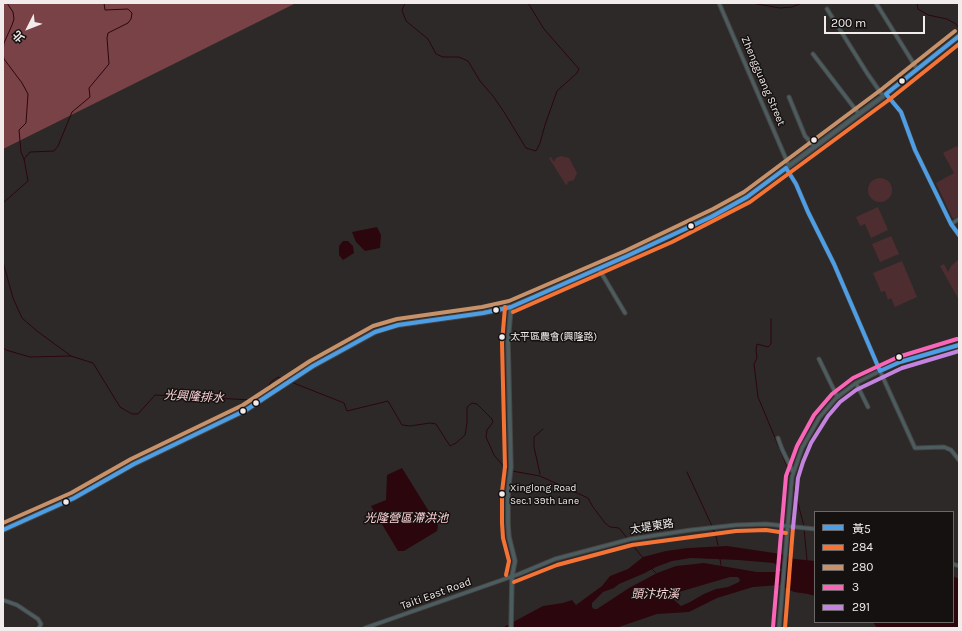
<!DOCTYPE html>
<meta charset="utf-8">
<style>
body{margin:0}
#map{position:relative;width:962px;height:631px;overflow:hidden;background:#2e2929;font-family:Karla,"Noto Sans TC",sans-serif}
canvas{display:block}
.frame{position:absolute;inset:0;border:4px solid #f1ebeb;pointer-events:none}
.legend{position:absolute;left:814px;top:511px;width:140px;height:112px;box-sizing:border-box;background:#151111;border:1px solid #6d6868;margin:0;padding:5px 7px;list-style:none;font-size:12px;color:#f1ebeb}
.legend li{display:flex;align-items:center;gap:8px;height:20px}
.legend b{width:20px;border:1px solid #6d6868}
.north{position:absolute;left:8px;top:8px;width:40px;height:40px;-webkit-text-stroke:3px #151111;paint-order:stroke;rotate:228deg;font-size:11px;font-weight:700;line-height:16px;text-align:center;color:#f1ebeb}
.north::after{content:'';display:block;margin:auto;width:14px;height:18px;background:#f1ebeb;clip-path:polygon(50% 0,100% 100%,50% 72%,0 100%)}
.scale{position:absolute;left:824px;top:16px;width:101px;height:18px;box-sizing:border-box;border:2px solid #f1ebeb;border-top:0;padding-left:5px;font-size:12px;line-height:14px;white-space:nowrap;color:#f1ebeb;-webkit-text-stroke:3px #151111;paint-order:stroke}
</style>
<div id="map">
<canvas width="962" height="631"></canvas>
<div class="frame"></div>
<ul class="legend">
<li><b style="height:5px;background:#4d9ee5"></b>黃5</li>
<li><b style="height:5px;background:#f57335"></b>284</li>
<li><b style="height:5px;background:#c7916a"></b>280</li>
<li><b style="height:5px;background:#fa66b7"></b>3</li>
<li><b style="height:5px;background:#c483df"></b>291</li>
</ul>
<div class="north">北</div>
<div class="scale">200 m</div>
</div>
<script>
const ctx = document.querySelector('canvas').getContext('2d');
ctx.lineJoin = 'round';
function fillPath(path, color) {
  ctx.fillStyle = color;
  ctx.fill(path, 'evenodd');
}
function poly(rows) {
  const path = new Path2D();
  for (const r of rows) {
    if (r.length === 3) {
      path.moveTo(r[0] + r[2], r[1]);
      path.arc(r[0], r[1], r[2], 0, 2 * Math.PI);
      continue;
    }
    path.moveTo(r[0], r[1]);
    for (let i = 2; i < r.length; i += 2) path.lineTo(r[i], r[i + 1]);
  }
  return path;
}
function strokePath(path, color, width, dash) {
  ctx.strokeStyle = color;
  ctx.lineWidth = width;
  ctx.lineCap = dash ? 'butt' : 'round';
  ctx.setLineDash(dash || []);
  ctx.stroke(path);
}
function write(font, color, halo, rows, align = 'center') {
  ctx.font = font + ' Karla,"Noto Sans TC",sans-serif';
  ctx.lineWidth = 3;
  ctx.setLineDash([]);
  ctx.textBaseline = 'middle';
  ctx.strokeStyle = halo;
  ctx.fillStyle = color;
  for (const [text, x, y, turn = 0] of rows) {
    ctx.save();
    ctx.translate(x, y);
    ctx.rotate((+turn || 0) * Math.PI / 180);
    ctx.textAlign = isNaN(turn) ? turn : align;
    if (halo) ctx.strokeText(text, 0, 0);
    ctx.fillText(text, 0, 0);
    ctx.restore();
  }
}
const green = poly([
 [957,146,959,150,959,216,953,219,936,183,954,173,943,153],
 [561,156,569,158,577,173,574,180,567,182,568,184,566,185,549,158,551,157,554,162,556,158],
 [880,190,12],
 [878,207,888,230,871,238,865,224,860,226,856,217],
 [891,236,899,254,880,262,872,244],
 [959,259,959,300,940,266,944,264,948,272,951,266],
 [902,261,917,297,895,307,891,298,888,300,885,291,881,292,873,273]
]);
const forest = poly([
 [3,3,296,3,3,149]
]);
const water = poly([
 [377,227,381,235,380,248,365,251,356,242,352,232],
 [343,241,348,241,353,246,354,253,343,260,339,255,339,246],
 [402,468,438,526,437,531,404,551,398,551,371,506,386,500,387,475],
 [727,546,781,554,795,559,815,561,815,596,808,594,794,592,780,585,753,587,717,598,689,612,657,614,616,628,502,628,543,606,563,603,572,600,576,605,602,586,610,576,628,569,643,557,666,551,688,548],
 [691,558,738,560,774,563,782,570,779,572,757,572,704,563,676,566,657,573,629,588,597,609,594,609,592,607,592,603,603,592,614,588,619,584,645,573,656,567,672,561],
 [730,577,738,577,740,580,739,582,728,587,716,589,704,594,690,602,681,606,673,599,675,596,679,592],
 [953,576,959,579,959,628,877,628,873,622,953,622]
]);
const stream = poly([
 [405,3,402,10,406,21,428,39,436,54,443,57,459,57,468,61,480,81,493,96,504,112,526,148,536,151,540,143,545,125,557,91,577,73,579,69,544,29,528,3],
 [751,3,780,8,792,7,802,3],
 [917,3,918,9,928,15,947,19,956,24,959,28],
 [3,51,4,43,12,25,14,19,13,12,7,3],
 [3,53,4,59,22,83,28,94,26,123,19,130,21,152,24,159],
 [3,203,28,181,24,159,30,152,54,151,58,146,72,112,90,97,89,88,109,64,107,38,108,33,128,23,131,19,132,13,128,9,105,10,104,3],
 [3,262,13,298,22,318,37,331,71,356],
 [771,319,771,344,768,347,757,344,756,350,757,358,754,364,758,397,791,476],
 [3,347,6,350,30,357,71,356,93,363,120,407,132,414,138,414,155,395,252,400,266,390,271,382,278,377,287,381],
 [291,382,344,403,347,411,388,401,402,425,410,426,430,423,436,424,450,446,456,443,465,435,467,423,467,407,472,403,477,404,492,419,493,422,487,430,486,437,494,455,505,468,509,470],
 [512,471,540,476,588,498,593,507,605,523,610,527,619,528,643,558],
 [687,472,712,526],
 [540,474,534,447,534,437,543,429],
 [793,485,804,526],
 [713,529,716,536,718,545],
 [804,529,807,560],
 [720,559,721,565],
 [651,568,656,573]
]);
const minor = poly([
 [719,3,789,166],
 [876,3,917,69],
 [827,9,867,73,883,96],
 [813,54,859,114],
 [886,94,901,112,915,150,951,224,959,235],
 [789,97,805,136,815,147],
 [786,168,796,184,808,212,834,264,880,371,915,448,944,447,951,450,959,460],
 [951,224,959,219],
 [599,269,625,313],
 [819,359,836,394,838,397],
 [856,383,868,407],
 [778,438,782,449,793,472],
 [953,564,959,566],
 [3,600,17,605,38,619,41,624,39,628],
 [365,628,519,574,555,559,631,539,691,530,736,525,766,524,815,529],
 [779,628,792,477,802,448,819,418,836,398,856,383,880,371,900,362,959,345]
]);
const tertiary = poly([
 [511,307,508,343,511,467,508,492,508,523,509,537,515,561,512,576,511,628]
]);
const secondary = poly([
 [3,530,74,498,134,464,246,410,313,366,375,332,398,325,483,313,511,307,627,256,716,214,747,197,886,94,959,36]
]);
const bus1 = poly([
 [886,94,901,112,915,150,951,224,959,235],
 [886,94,959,36],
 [786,168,796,184,808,212,834,264,880,371],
 [880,371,900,362,959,345],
 [3,530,74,498,134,464,246,410,313,366,375,332,398,325,483,313,511,307,627,256,711,217,747,197,786,168]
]);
const bus2 = poly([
 [505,307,502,343,505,467,502,492,502,523,503,538,509,561,506,575],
 [513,312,672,242,750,202,890,99,959,44],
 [514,582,557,565,632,545,736,531,766,530,786,533],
 [785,628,793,527]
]);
const bus3 = poly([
 [3,523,71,493,131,459,243,405,310,361,373,326,397,319,482,307,509,301,625,251,713,209,744,192,882,89,955,31]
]);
const bus4 = poly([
 [773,627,786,476,797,446,814,415,832,394,853,378,898,357,957,339]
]);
const bus5 = poly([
 [793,528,798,478,803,462,811,443,828,416,840,402,856,390,902,368,959,351]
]);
const markers = [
 [902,81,3.5,"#f1ebeb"],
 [814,140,3.5,"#f1ebeb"],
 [691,226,3.5,"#f1ebeb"],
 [496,310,3.5,"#f1ebeb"],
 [502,337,3.5,"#f1ebeb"],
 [899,357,3.5,"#f1ebeb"],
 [256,403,3.5,"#f1ebeb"],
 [243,411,3.5,"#f1ebeb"],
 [502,494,3.5,"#f1ebeb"],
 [66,502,3.5,"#f1ebeb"]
];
const busNames = [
 ["太平區農會(興隆路)",510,337],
 ["Xinglong Road",510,488],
 ["Sec.1 39th Lane",510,501]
];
const streetNames = [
 ["Zhengguang Street",763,81,67],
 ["太堤東路",652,527,-9],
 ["Taiti East Road",436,594,-20]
];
const waterNames = [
 ["光興隆排水",194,397,3],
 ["光隆營區滯洪池",406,519],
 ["頭汴坑溪",655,595]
];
fillPath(green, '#4d2d30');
fillPath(forest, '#794247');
fillPath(water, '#2c060d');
strokePath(stream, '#2c060d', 1);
strokePath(minor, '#484545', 5);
strokePath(tertiary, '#484545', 5.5);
strokePath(secondary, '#484545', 6);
strokePath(minor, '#4c5d5f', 3);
strokePath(tertiary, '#4c5d5f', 3.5);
strokePath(secondary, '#4a5c5f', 4);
strokePath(bus1, '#4d9ee5', 4);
strokePath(bus2, '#f57335', 4);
strokePath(bus3, '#c7916a', 4);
strokePath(bus4, '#fa66b7', 4);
strokePath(bus5, '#c483df', 4);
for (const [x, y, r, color] of markers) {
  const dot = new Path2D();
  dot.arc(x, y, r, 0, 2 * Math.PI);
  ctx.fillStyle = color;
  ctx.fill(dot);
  strokePath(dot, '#151111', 1.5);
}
write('10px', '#f1ebeb', '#151111', busNames, 'left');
write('11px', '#f1ebeb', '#151111', streetNames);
write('italic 12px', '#fdd3d5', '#151111', waterNames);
</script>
